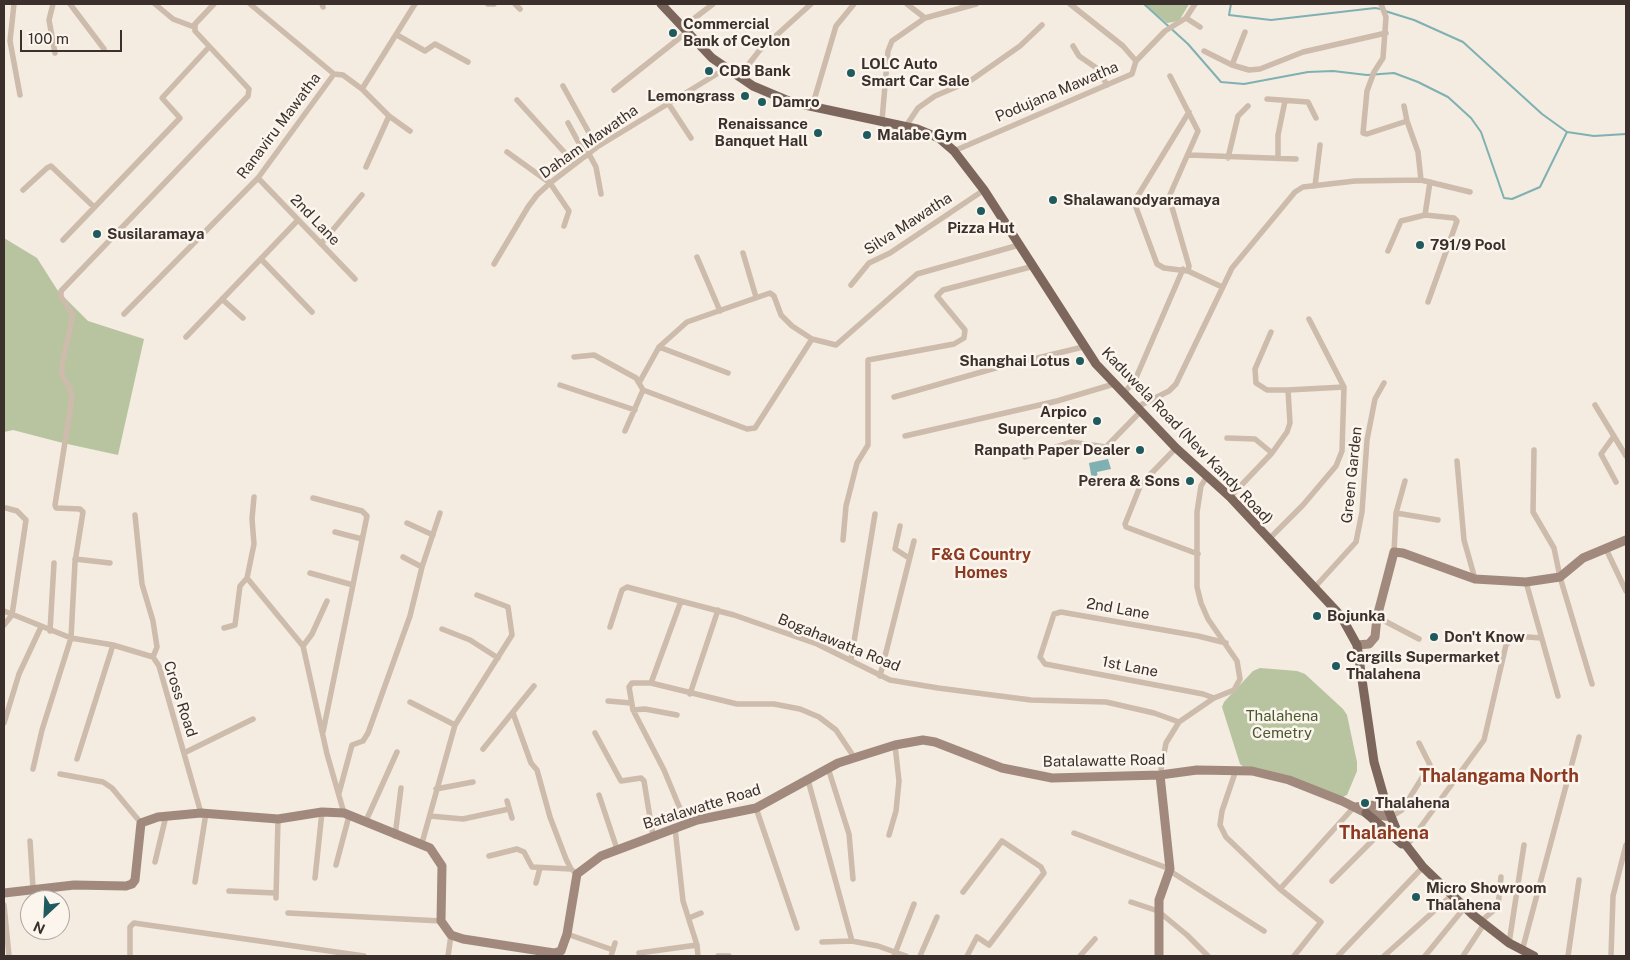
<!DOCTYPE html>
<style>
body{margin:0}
#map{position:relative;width:1630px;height:960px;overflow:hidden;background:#f4ebe1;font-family:"Public Sans",sans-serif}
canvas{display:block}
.frame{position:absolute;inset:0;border:5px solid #3b302b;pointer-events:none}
.north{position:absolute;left:20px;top:890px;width:50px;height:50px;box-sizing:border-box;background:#fbf5ee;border:1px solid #aea6a0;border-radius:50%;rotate:205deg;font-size:14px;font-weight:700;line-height:20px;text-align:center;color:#3b302b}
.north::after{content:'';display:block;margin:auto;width:18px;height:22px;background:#1f5a5e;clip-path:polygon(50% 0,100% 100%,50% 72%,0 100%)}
.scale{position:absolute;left:20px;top:30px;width:102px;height:22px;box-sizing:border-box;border:2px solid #3b302b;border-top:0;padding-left:6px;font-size:15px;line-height:18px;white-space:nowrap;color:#3b302b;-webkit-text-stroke:4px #fbf5ee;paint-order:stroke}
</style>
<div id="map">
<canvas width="1630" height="960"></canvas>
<div class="frame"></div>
<div class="north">N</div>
<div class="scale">100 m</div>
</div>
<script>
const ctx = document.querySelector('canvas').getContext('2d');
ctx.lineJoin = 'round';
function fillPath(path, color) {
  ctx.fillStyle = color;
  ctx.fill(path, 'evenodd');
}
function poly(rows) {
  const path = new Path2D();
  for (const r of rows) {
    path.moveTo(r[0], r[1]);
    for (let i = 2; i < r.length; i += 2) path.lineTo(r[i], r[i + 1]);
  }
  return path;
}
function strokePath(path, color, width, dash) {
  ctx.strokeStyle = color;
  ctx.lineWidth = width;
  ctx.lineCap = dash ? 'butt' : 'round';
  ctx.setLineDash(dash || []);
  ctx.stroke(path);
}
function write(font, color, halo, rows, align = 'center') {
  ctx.font = font + ' "Public Sans",sans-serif';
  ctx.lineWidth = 5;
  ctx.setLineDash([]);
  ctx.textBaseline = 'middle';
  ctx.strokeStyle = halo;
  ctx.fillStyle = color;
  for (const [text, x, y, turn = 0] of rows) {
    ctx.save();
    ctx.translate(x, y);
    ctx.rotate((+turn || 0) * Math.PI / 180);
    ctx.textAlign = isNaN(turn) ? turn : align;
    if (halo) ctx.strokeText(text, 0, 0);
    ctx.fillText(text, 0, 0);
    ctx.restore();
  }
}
const green = poly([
 [1144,4,1189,4,1179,21,1167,23],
 [4,238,37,258,58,291,88,321,144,339,118,455,63,443,13,430,4,432],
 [1260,668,1297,671,1305,674,1343,709,1347,715,1357,762,1357,771,1347,795,1340,798,1245,768,1240,764,1222,707,1224,702,1253,671]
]);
const water = poly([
 [1108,459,1111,469,1097,472,1098,479,1092,480,1089,463]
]);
const stream = poly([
 [1144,4,1188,44,1221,82,1244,84,1308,72,1333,71,1367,75,1394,73,1418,82,1448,97,1471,118,1481,132,1504,198,1512,199,1540,187,1567,132],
 [1231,4,1229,15,1271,20,1375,8,1381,9],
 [1385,11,1414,20,1463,42,1542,114,1567,132,1594,136,1626,134]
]);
const street = poly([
 [14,4,10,41,20,95],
 [53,4,49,20,55,53],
 [70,4,104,49],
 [155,4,173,19,194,27],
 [322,4,323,7],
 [488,4,494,4],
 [515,4,520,9],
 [907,4,925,18],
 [1381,4,1386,17,1383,58,1374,72,1367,91,1363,133,1367,134,1407,121,1418,152,1421,180],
 [1186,18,1200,27],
 [683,27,713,4],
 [397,35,425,51,435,44,468,62],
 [1073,46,1079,56,1098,69,1107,85],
 [1204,51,1232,65,1249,70,1260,69,1303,52,1386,33],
 [1136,61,1165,31,1186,18,1195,4],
 [1232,65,1245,32],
 [334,74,343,75,362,89,389,116,410,131],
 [1170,76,1198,131,1169,197,1189,266,1188,271],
 [738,78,759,51,811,4],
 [563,86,597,147],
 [362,89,415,4],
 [614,90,687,32],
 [1267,99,1308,102,1316,118],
 [517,100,575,164],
 [668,103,691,138],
 [1404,106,1407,121],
 [812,107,836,26,854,4],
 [1189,112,1134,202,1157,264,1164,268,1188,271,1222,287],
 [882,120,888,51,892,41,925,18,976,4],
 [568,123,586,156],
 [906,126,918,108,935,96,970,81,1020,46,1042,25],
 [954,151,1132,74,1136,61,1123,46,1070,4],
 [507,152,550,183,569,211,564,226],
 [589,154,596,167,601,194],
 [1189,155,1296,159],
 [1228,158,1238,116,1248,106],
 [1278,159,1278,135,1285,101],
 [366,167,389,116],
 [258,178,355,279],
 [1315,186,1320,145],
 [23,190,47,168,51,166,94,207],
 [63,240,180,118,162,98,209,47],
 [321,244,362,195],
 [1388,251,1401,221,1425,215],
 [743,253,756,297],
 [697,257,720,311],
 [261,259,312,312],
 [494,264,528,207,537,195,550,183,597,147,725,69],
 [851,285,869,263,890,253,984,190],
 [222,299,243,318],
 [1428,302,1457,221,1454,218,1425,215,1430,182],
 [124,314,258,178,334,74,250,4],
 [1271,332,1255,369,1256,383,1267,390,1288,390],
 [186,337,298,220],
 [659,347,728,373],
 [574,357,594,355,636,378,639,383],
 [560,385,635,410],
 [643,390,747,429,755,428,812,339],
 [1123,394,1135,380,1183,269],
 [894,397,992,369,1083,347],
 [1595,405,1626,456],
 [1137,407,1169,391,1176,384,1232,268,1295,192,1303,187,1355,181,1421,180,1470,192],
 [625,431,643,390,639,383,659,347,687,322,770,293,774,296,781,315,792,326,812,339,836,345,917,274,1019,245],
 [905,436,1057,401,1114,384],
 [1614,436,1601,454,1616,482],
 [1227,438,1255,439,1272,453],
 [1176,448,1141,484,1125,524,1126,527,1198,554],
 [1534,450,1533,512,1554,548,1560,577,1592,684],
 [1025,457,1071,442,1106,447,1141,411],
 [1457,461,1464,540,1475,579],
 [1230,497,1272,453,1287,432,1290,423,1288,390,1344,387],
 [313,498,362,511,367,516,323,732],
 [1396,513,1438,520],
 [135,515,142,584,153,621,157,647,153,657],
 [407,523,433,535],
 [900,526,895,549,909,558],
 [335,532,362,539],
 [1269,539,1303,505,1336,466,1342,451,1344,387,1309,319],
 [843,540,846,506,857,463,868,445,868,360,954,344,964,338,965,330,937,296,943,290,1034,266],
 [1606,549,1626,591],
 [1394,552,1396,513,1405,481],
 [403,557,422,567],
 [75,559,110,563],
 [310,573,353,585],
 [247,578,254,544,252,519,254,497],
 [1526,582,1558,696],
 [1315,587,1356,542,1362,512,1367,440,1375,399,1384,383],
 [4,611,71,638,113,645,153,657,159,666,201,813],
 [1377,617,1419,639],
 [4,625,12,615,26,520,17,511,6,508],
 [610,627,622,590,627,587,734,615,817,644,890,680,938,688,1031,700,1106,702,1154,713,1179,722],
 [224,628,235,625,240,586,247,578,303,646,327,754,344,813],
 [442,629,470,640,498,658],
 [50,631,54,563],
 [303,646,312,634,327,601],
 [851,660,875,514],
 [880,676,914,541],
 [651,683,681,601],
 [690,694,718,610],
 [1214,698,1203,694,1045,664,1040,657,1054,614,1061,612,1198,636,1226,643],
 [608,701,631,703],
 [410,702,455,725],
 [633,710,645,709,677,715],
 [513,713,531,763,537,770,550,817,566,859,571,869,577,874],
 [4,723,19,674,41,627],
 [595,733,621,781,641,778,644,781,653,836],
 [483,749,534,686],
 [184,753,253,719],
 [77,759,113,645],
 [828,768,849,834,853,879],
 [33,769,42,730,71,638,75,562,83,512,80,509,56,508,55,505,72,398,69,386,62,376,62,365,73,315,61,297,61,291,248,96,249,89,195,31,195,24,214,4],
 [1236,770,1222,811,1220,825,1226,837,1280,889,1321,922,1294,956],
 [60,774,103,782,112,788,141,823],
 [1160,775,1166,743,1179,722,1214,698,1234,690,1240,679,1237,661,1208,619,1201,603,1197,587,1197,512,1201,486,1208,475],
 [808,780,852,941],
 [436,789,473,782],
 [339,793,352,745,363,741,368,733,410,616,422,567,440,513],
 [599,795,617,849],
 [507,801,512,818],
 [756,808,797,928],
 [430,816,463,819,509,809],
 [1391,817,1402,810,1430,765,1419,743],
 [365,823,397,752],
 [686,823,664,770,633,710,629,687,632,683,651,683,737,704,774,704,800,709,819,717,836,730,854,757],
 [675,828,683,901,697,945,698,956],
 [1074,833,1170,869],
 [889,835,896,811,899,781,895,745],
 [395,836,401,788],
 [30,841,33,888],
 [422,843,455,725,512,635,508,607,477,595],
 [1406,847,1484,740,1506,645,1515,636,1541,638],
 [489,856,517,849,524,852,532,867,571,869],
 [155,862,166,816],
 [336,865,349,816],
 [1170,871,1264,931],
 [315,878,322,812],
 [1332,881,1383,830],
 [195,882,206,813],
 [536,883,540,868],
 [1280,889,1354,807],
 [229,891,276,893],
 [963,892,1002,841,1041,867,1044,873,989,945,977,937,967,956],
 [276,898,278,819],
 [1131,902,1158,911,1187,935,1208,956],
 [4,905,9,956],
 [288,913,441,921],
 [689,918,701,913],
 [1481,921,1498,907,1501,877],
 [567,934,613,950],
 [822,942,852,941,878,946,906,956],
 [1509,943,1524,845],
 [1522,951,1579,737],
 [639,953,697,945],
 [130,956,130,927,134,923,364,956],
 [448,956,451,935],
 [611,956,615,943],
 [718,956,729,956],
 [894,956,914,904],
 [920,956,937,917],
 [1080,956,1095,939],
 [1338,956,1423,867],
 [1384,956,1452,895],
 [1425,956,1465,907],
 [1463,956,1484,924],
 [1568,956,1579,880],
 [1611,956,1613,896,1626,845]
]);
const secondary = poly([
 [1357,645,1369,644,1375,637,1377,617,1394,552,1403,553,1475,579,1526,582,1560,577,1583,558,1626,540],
 [1355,807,1386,804],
 [4,893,74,885,126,886,132,884,135,880,141,823,158,817,201,813,278,819,322,812,344,813,430,848,442,866,441,921,451,935,463,939,554,953,561,951,567,934,577,874,601,856,697,820,756,808,838,763,895,745,923,740,935,742,1002,768,1052,778,1160,775,1197,770,1252,771,1289,780,1342,801,1366,813,1391,817],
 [1159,956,1159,900,1170,869,1160,775]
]);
const primary = poly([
 [661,4,712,58,753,86,791,102,917,129,939,138,954,151,984,190,1096,364,1176,448,1230,497,1341,616,1357,645,1374,762,1386,804,1399,836,1423,867,1473,915,1509,943,1534,956],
 [1366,813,1402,844]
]);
const markers = [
 [673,33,5,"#1f5a5e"],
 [709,71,5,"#1f5a5e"],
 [851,73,5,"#1f5a5e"],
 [745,96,5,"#1f5a5e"],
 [762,102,5,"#1f5a5e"],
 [818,133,5,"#1f5a5e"],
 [867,135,5,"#1f5a5e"],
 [1053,200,5,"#1f5a5e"],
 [981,211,5,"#1f5a5e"],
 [97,234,5,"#1f5a5e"],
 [1420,245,5,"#1f5a5e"],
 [1080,361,5,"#1f5a5e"],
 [1097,421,5,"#1f5a5e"],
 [1140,450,5,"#1f5a5e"],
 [1190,481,5,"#1f5a5e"],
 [1317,616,5,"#1f5a5e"],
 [1434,637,5,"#1f5a5e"],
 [1336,666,5,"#1f5a5e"],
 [1365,803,5,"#1f5a5e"],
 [1416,897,5,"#1f5a5e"]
];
const poiNames = [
 ["Commercial",683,24],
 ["Bank of Ceylon",683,41],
 ["LOLC Auto",861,64],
 ["Smart Car Sale",861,81],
 ["CDB Bank",719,71],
 ["Lemongrass",735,96,"right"],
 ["Damro",772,102],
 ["Renaissance",808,124,"right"],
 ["Banquet Hall",808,141,"right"],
 ["Malabe Gym",877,135],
 ["Shalawanodyaramaya",1063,200],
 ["Pizza Hut",981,228,"center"],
 ["Susilaramaya",107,234],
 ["791/9 Pool",1430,245],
 ["Shanghai Lotus",1070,361,"right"],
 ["Arpico",1087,412,"right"],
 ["Supercenter",1087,429,"right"],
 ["Ranpath Paper Dealer",1130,450,"right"],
 ["Perera & Sons",1180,481,"right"],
 ["Bojunka",1327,616],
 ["Don't Know",1444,637],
 ["Cargills Supermarket",1346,657],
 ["Thalahena",1346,674],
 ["Thalahena",1375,803],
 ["Micro Showroom",1426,888],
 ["Thalahena",1426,905]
];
const streetNames = [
 ["Podujana Mawatha",1057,92,-23],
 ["Ranaviru Mawatha",279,126,-53],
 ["Daham Mawatha",589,142,-35],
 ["2nd Lane",315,220,46],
 ["Silva Mawatha",908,224,-33],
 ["Kaduwela Road (New Kandy Road)",1187,436,46],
 ["Green Garden",1352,475,-84],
 ["2nd Lane",1118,609,10],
 ["Bogahawatta Road",839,643,22],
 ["1st Lane",1130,667,11],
 ["Cross Road",180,699,72],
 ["Batalawatte Road",1104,761,-1],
 ["Batalawatte Road",702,807,-17]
];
const parkNames = [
 ["Thalahena",1282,716],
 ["Cemetry",1282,733]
];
const neighbourhoodNames = [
 ["F&G Country",981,555],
 ["Homes",981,573]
];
const quarterNames = [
 ["Thalangama North",1499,776],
 ["Thalahena",1384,833]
];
fillPath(green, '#b8c4a0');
fillPath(water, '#7fb0b2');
strokePath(stream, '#7fb0b2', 2);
strokePath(street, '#cdbbac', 5.5);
strokePath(secondary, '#a18a7d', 9);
strokePath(primary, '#7d675c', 9);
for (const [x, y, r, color] of markers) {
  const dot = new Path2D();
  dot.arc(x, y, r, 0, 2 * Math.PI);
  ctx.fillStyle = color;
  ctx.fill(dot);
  strokePath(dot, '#fbf5ee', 2);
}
write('bold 15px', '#3b302b', '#fbf5ee', poiNames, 'left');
write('15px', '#3b302b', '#fbf5ee', streetNames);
write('15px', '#4a5a2e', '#fbf5ee', parkNames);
write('bold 16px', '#8c3b22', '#fbf5ee', neighbourhoodNames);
write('bold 18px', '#8c3b22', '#fbf5ee', quarterNames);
</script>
